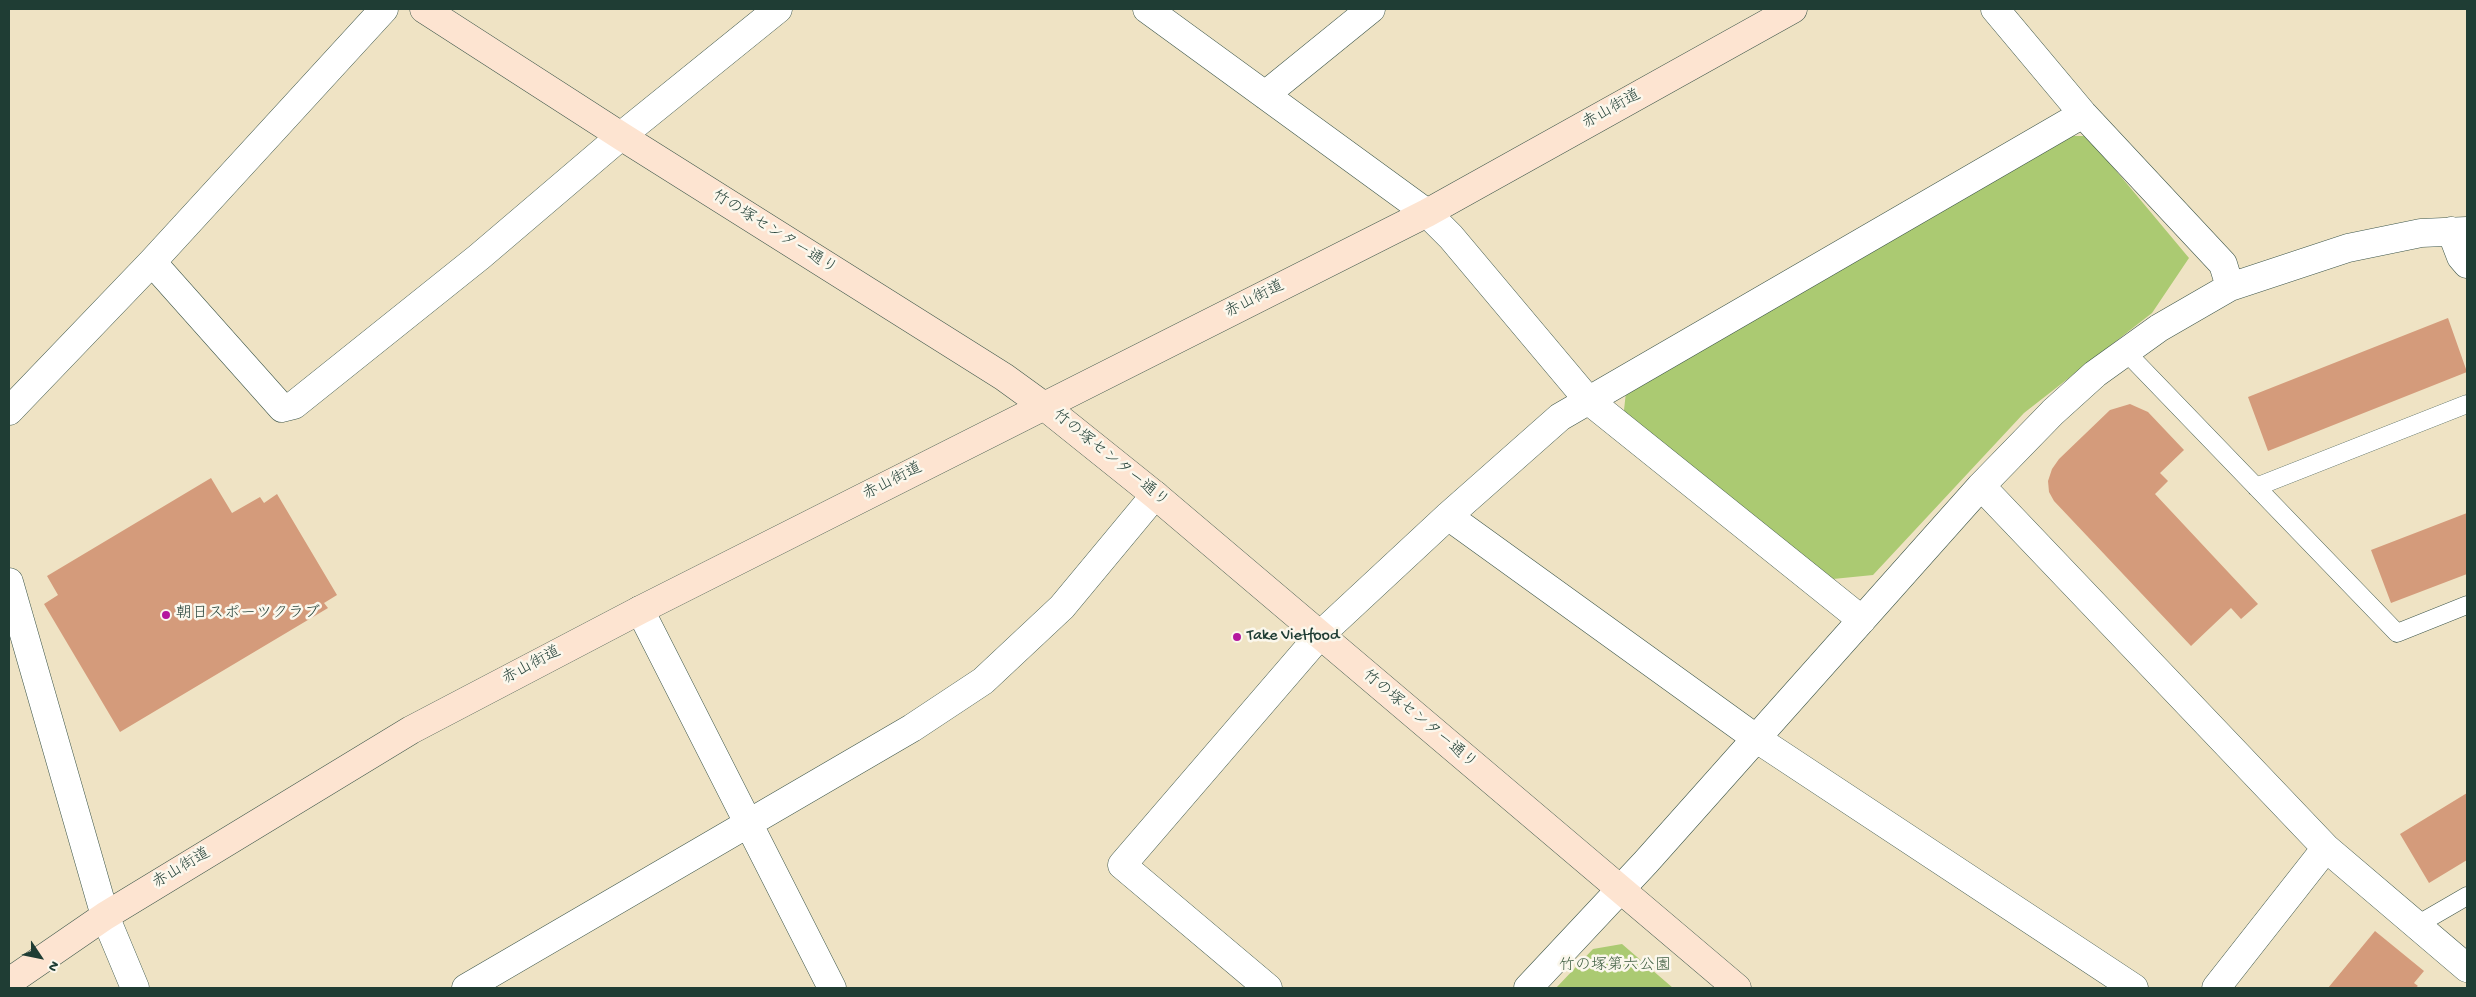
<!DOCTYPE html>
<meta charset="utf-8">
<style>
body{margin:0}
#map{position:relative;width:2476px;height:997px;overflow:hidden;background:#efe3c4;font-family:"Gochi Hand",sans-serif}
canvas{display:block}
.frame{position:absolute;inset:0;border:10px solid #1f3d34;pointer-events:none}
.north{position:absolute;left:15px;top:932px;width:50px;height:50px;-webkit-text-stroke:4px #fbf7ec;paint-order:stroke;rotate:124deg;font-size:14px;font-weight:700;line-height:20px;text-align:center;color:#1f3d34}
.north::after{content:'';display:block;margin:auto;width:18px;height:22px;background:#1f3d34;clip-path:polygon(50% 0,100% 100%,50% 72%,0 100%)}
</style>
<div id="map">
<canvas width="2476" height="997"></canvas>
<div class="frame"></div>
<div class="north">N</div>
</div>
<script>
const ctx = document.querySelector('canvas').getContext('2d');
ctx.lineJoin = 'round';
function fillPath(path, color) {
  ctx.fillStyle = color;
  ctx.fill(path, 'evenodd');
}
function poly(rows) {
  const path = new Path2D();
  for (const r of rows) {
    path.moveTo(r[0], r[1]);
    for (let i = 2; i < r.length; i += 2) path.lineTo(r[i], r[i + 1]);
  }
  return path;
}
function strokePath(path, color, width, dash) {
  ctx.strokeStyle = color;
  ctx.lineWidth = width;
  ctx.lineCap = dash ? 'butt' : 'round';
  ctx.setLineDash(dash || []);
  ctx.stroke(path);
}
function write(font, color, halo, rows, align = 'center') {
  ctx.font = font + ' "Gochi Hand","Klee One",sans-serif';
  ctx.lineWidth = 5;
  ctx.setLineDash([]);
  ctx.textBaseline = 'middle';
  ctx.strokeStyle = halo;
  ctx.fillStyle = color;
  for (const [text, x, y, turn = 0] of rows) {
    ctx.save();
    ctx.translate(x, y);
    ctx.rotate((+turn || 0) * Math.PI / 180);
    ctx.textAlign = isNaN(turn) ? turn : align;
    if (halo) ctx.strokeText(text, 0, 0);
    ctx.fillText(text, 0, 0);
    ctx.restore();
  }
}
const green = poly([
 [2068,136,2087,136,2189,258,2152,313,2024,413,1873,575,1833,579,1623,419,1626,392],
 [1622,944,1673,988,1556,988,1593,949]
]);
const building = poly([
 [2448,318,2467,372,2268,451,2248,397],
 [2130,404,2148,412,2184,450,2160,473,2168,481,2155,494,2258,604,2241,619,2231,608,2191,646,2054,501,2049,492,2048,481,2052,469,2059,459,2110,410],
 [211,478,232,513,260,497,264,503,277,494,337,595,324,603,328,608,120,732,44,604,58,595,47,576],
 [2467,513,2467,574,2391,603,2371,550],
 [2467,793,2467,860,2429,883,2400,834],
 [2375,931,2424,971,2414,983,2418,986,2415,988,2328,988]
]);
const lane = poly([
 [2126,352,2397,633,2467,605],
 [2256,487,2467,404],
 [2417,925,2467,896]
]);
const street = poly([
 [1147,9,1427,213,1451,237,1588,400,1862,620],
 [1995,9,2083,114,2223,264,2230,287],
 [1265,95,1371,9],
 [2451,231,2461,257,2467,264],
 [152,262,282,408,294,405,479,257,621,136,778,9],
 [9,411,152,262,384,9],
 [1981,486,2326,848,2467,968],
 [1448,516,1757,739,2134,988],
 [9,582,105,916,135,988],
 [640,610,832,988],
 [466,988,912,728,983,681,1062,607,1155,495],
 [1268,988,1122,865,1320,635,1448,516,1560,417,2083,114],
 [1528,988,1646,862,1981,486,2053,412,2095,374,2159,328,2230,287,2348,248,2421,233,2467,231],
 [2216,988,2326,848]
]);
const secondary = poly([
 [424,9,621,136,1004,377,1044,406,1155,495,1737,988],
 [9,982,105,916,411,730,640,610,1427,213,1793,9]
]);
const markers = [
 [166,615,5,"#b5179e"],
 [1237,637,5,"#b5179e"]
];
const streetNames = [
 ["赤山街道",1612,110,-29],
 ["竹の塚センター通り",774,233,32],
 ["赤山街道",1255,300,-27],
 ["竹の塚センター通り",1110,459,39],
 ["赤山街道",893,482,-27],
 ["赤山街道",532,666,-28],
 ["竹の塚センター通り",1419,720,40],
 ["赤山街道",182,869,-31]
];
const poiNames = [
 ["朝日スポーツクラブ",176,615],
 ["Take Vietfood",1247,637]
];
const parkNames = [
 ["竹の塚第六公園",1615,967]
];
fillPath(green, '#abca72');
fillPath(building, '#d49b7b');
strokePath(lane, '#3e564a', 19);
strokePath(street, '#3e564a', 29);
strokePath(secondary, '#3e564a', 29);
strokePath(lane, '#fff', 18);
strokePath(street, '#fff', 28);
strokePath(secondary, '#fde4d1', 28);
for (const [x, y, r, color] of markers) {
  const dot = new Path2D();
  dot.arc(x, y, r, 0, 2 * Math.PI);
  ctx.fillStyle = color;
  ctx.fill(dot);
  strokePath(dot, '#fbf7ec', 2);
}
write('16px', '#1f3d34', '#fbf7ec', streetNames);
write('16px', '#1f3d34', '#fbf7ec', poiNames, 'left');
write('16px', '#426044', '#fbf7ec', parkNames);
</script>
